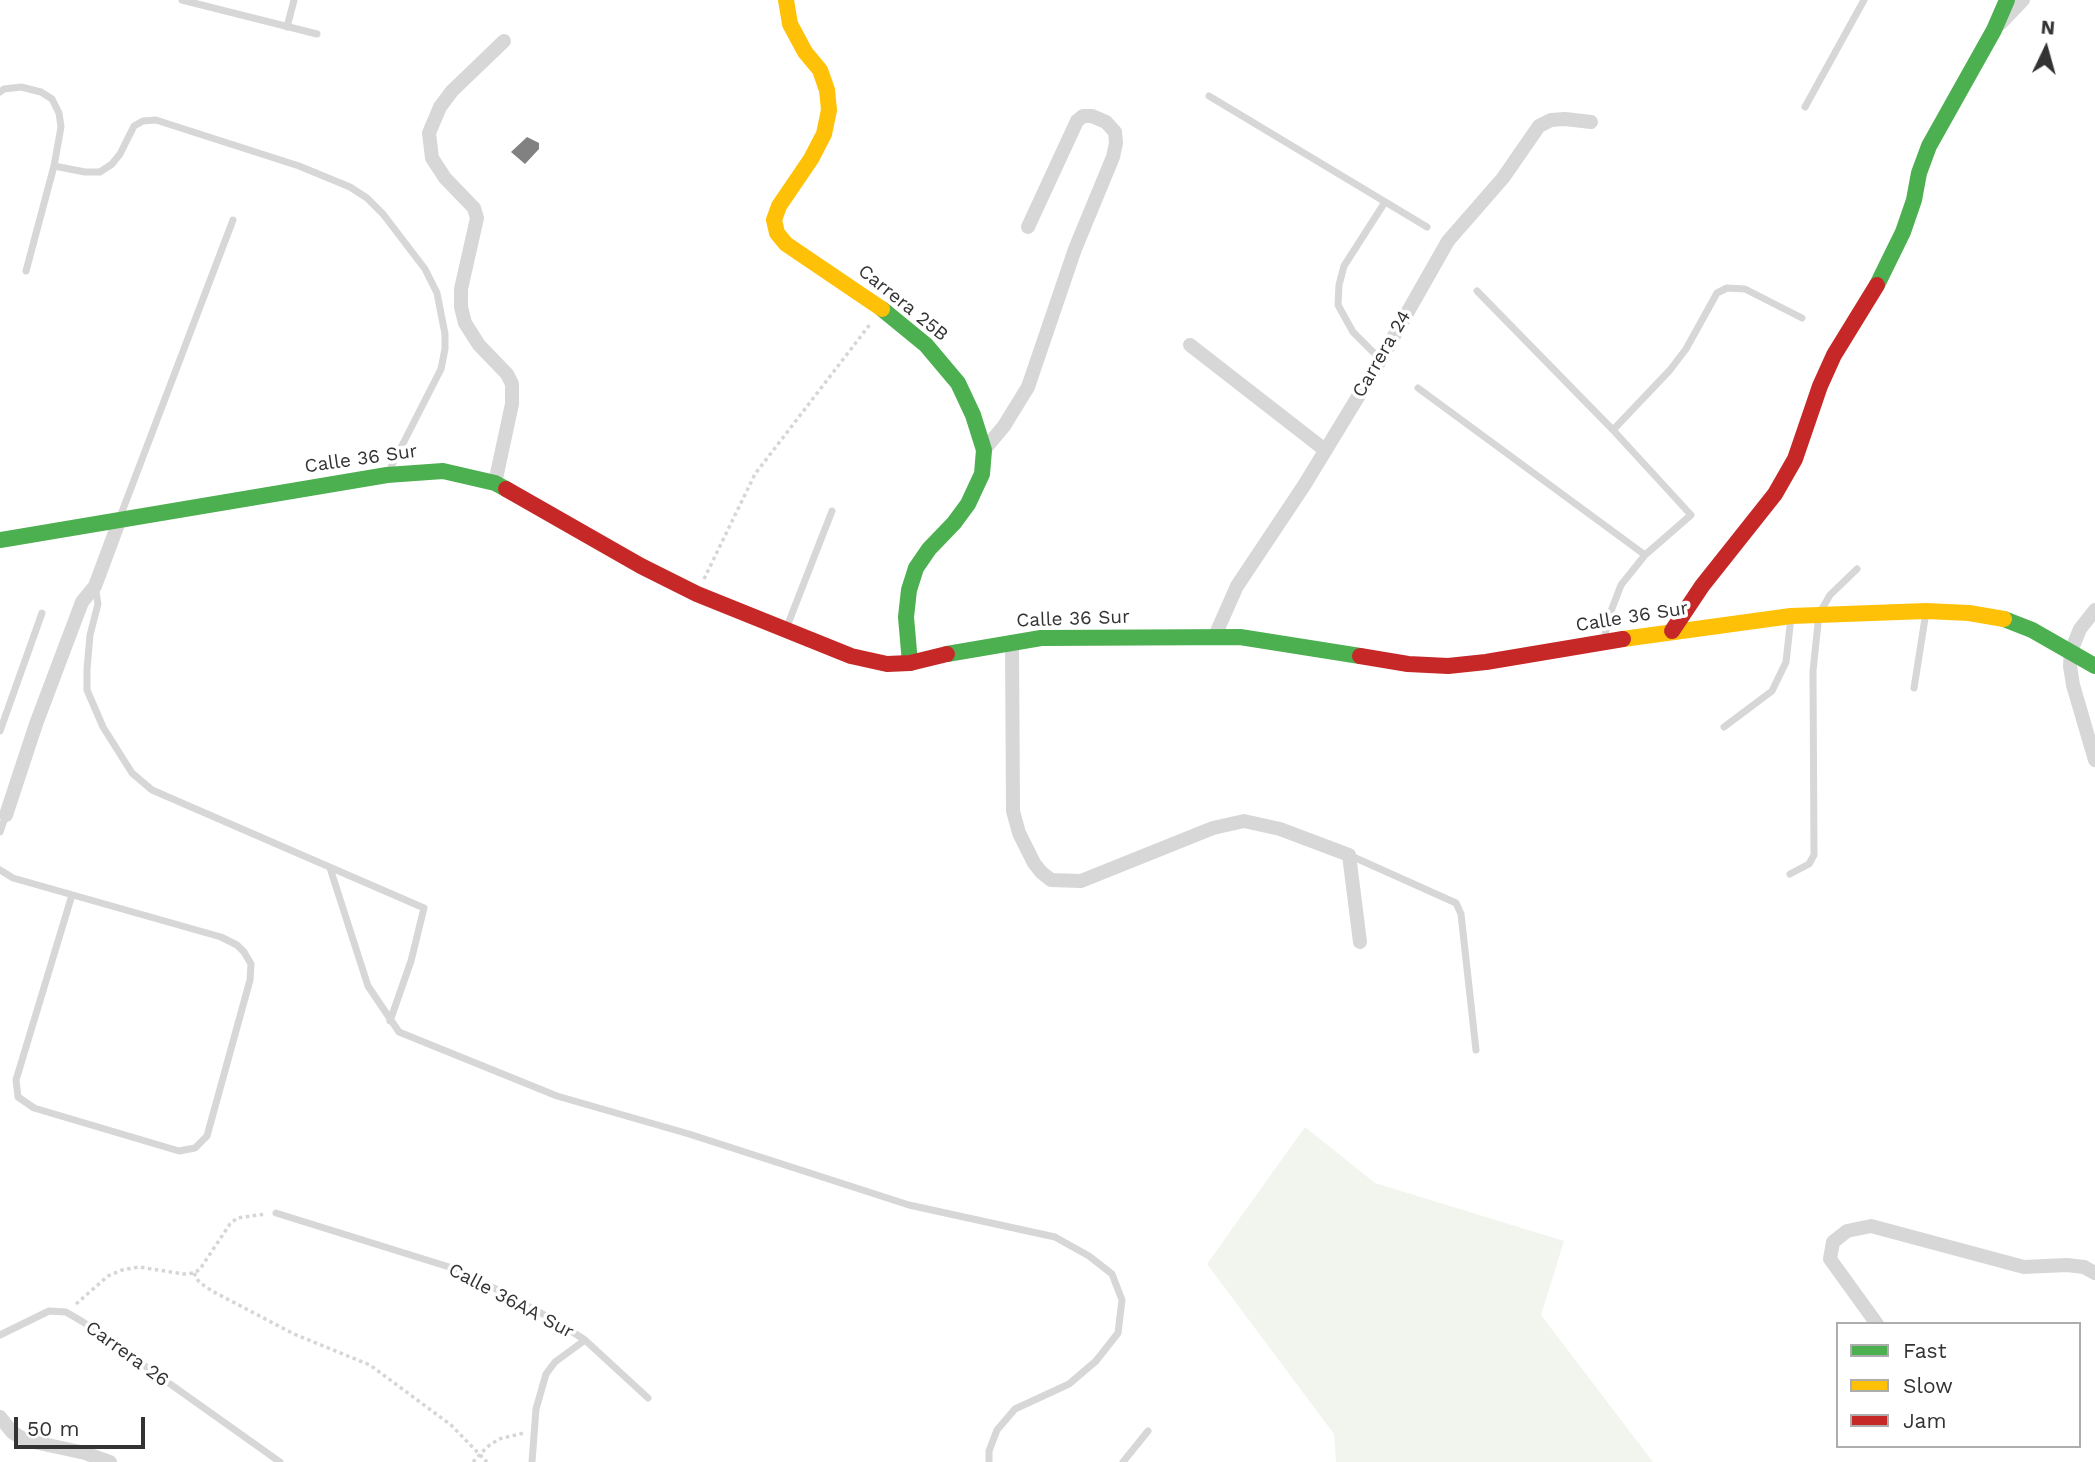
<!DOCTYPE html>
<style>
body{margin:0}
#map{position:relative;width:2095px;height:1462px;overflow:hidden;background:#fff;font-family:"Work Sans",sans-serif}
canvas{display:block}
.legend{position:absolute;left:1836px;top:1322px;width:245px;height:126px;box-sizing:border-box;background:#fff;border:2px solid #adadad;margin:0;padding:9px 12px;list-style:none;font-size:21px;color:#333}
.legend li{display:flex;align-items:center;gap:14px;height:35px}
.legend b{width:35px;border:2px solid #adadad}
.north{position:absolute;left:2011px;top:14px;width:70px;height:70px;-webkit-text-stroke:5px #fff;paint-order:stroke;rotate:5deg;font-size:19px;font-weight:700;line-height:28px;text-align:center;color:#333}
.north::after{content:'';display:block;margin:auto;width:24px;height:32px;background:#333;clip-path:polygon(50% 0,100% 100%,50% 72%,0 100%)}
.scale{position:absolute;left:14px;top:1417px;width:131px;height:32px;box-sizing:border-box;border:4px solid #333;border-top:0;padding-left:9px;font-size:21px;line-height:24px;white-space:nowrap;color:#333;-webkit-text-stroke:5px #fff;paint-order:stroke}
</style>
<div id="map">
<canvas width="2095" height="1462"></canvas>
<ul class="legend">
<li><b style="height:9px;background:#4caf50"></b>Fast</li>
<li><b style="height:9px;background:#ffc107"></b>Slow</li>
<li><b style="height:9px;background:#c62828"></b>Jam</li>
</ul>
<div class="north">N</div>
<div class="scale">50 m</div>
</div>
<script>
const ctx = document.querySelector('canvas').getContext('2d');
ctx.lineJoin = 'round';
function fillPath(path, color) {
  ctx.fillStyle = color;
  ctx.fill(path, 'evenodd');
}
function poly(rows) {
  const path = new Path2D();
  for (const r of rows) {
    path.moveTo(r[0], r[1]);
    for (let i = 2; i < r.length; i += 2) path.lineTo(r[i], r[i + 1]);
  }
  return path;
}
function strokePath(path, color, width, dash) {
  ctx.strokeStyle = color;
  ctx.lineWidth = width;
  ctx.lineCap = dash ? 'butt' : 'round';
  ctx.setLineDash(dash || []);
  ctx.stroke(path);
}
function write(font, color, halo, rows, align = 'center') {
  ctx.font = font + ' "Work Sans",sans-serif';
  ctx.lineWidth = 7;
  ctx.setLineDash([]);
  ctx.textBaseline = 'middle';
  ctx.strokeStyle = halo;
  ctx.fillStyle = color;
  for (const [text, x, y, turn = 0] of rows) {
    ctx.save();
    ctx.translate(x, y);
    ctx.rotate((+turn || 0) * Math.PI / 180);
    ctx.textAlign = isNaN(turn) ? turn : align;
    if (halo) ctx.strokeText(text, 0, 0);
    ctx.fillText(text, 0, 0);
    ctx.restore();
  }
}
const green = poly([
 [1305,1127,1375,1183,1564,1241,1541,1315,1653,1462,1336,1462,1334,1434,1207,1264]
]);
const building = poly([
 [527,137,539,143,539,149,525,164,511,152]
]);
const path = poly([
 [704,579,755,474,871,323],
 [194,1273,199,1282,212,1291,294,1334,370,1365,451,1425,487,1462],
 [76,1304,108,1276,122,1270,139,1267,184,1274,194,1273,200,1269,230,1224,237,1218,266,1214],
 [473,1462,487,1447,499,1439,524,1433]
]);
const lane = poly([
 [182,0,317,34],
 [287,27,294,0],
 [0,92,4,89,21,87,41,92,52,99,59,113,61,127,54,166,26,271],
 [1209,96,1427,227],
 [1805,107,1864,0],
 [54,166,85,172,100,172,112,164,120,154,134,126,143,121,156,120,299,166,350,187,367,198,383,214,425,269,437,293,445,334,445,349,441,369,389,471],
 [1477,291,1613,430,1691,515,1645,555,1621,585,1608,619,1604,641],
 [1380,359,1353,332,1338,305,1339,285,1344,266,1385,202],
 [1418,388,1645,555],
 [1613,430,1670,370,1686,349,1717,293,1727,288,1745,289,1802,318],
 [120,517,233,220],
 [95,586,98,604,90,635,87,669,87,690,103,727,132,773,152,790,424,908,411,961,390,1021],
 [786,629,832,511],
 [1914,688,1926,612],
 [1724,727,1772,691,1786,662,1791,617],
 [0,731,42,613],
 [0,832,6,815],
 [1349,855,1456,903,1461,914,1476,1050],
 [330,868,368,986,399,1032,557,1096,689,1134,909,1205,1055,1237,1089,1256,1112,1274,1122,1300,1118,1333,1096,1361,1069,1384,1015,1409,997,1430,989,1451,989,1462],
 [0,870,13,878,221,937,237,945,244,952,251,964,250,980,207,1136,195,1148,179,1151,34,1108,18,1097,16,1080,72,895],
 [1790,874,1809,864,1814,855,1813,671,1819,614,1830,595,1857,569],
 [276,1213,462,1271,554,1320,585,1340,648,1398],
 [0,1335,49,1311,66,1312,83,1322,280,1462],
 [532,1462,536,1409,546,1374,555,1362,585,1340],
 [1123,1462,1148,1431]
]);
const street = poly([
 [2000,24,2023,0],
 [1190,345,1325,450],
 [984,450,1004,426,1028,387,1075,249,1113,157,1116,143,1115,132,1106,122,1092,116,1083,116,1077,121,1028,227],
 [495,483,512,404,512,384,507,374,479,345,465,323,461,307,461,289,477,218,474,208,445,178,432,158,429,133,440,107,452,91,504,41],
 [2095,610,2080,629,2071,651,2070,666,2073,685,2095,760],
 [1214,638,1237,586,1305,484,1381,359,1448,241,1503,178,1539,126,1551,120,1565,119,1591,122],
 [1012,642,1013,811,1019,833,1034,863,1041,872,1051,880,1081,881,1213,828,1244,821,1280,829,1349,855,1360,942],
 [6,815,36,724,82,602,95,586,120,519],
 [1877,1324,1830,1259,1833,1242,1847,1231,1871,1226,2024,1267,2067,1265,2084,1267,2095,1273],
 [0,1417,12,1432,25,1440,85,1453,110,1462]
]);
const fast = poly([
 [1877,285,1903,232,1914,200,1919,173,1929,146,1994,30,2007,0],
 [882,309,926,345,958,383,973,415,984,450,982,474,968,504,954,523,929,549,916,568,909,590,906,617,910,663],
 [0,540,387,475,443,471,495,483,506,489],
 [2004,619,2032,630,2095,666],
 [947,654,1041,638,1240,637,1360,656]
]);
const slow = poly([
 [786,0,790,24,805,52,820,70,827,90,829,110,824,134,811,159,779,206,774,220,777,233,786,244,882,309],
 [1623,639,1791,616,1926,611,1969,613,2004,619]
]);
const jam = poly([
 [506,489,641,566,697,594,851,656,887,664,910,663,947,654],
 [1672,631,1702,586,1775,494,1795,459,1820,386,1834,355,1877,285],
 [1360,656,1408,664,1448,666,1486,662,1623,639]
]);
const streetNames = [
 ["Carrera 25B",903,303,39],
 ["Carrera 24",1382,354,-60],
 ["Calle 36 Sur",361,459,-8],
 ["Calle 36 Sur",1632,617,-9],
 ["Calle 36 Sur",1073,619,-2],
 ["Calle 36AA Sur",511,1301,28],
 ["Carrera 26",127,1354,36]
];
fillPath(green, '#f1f5ed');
fillPath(building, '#818181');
strokePath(path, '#d6d6d6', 3.5, [3.5, 3.5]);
strokePath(lane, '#d7d7d7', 7);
strokePath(street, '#d7d7d7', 14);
strokePath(fast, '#4caf50', 16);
strokePath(slow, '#ffc107', 16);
strokePath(jam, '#c62828', 16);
write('19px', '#333', '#fff', streetNames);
</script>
